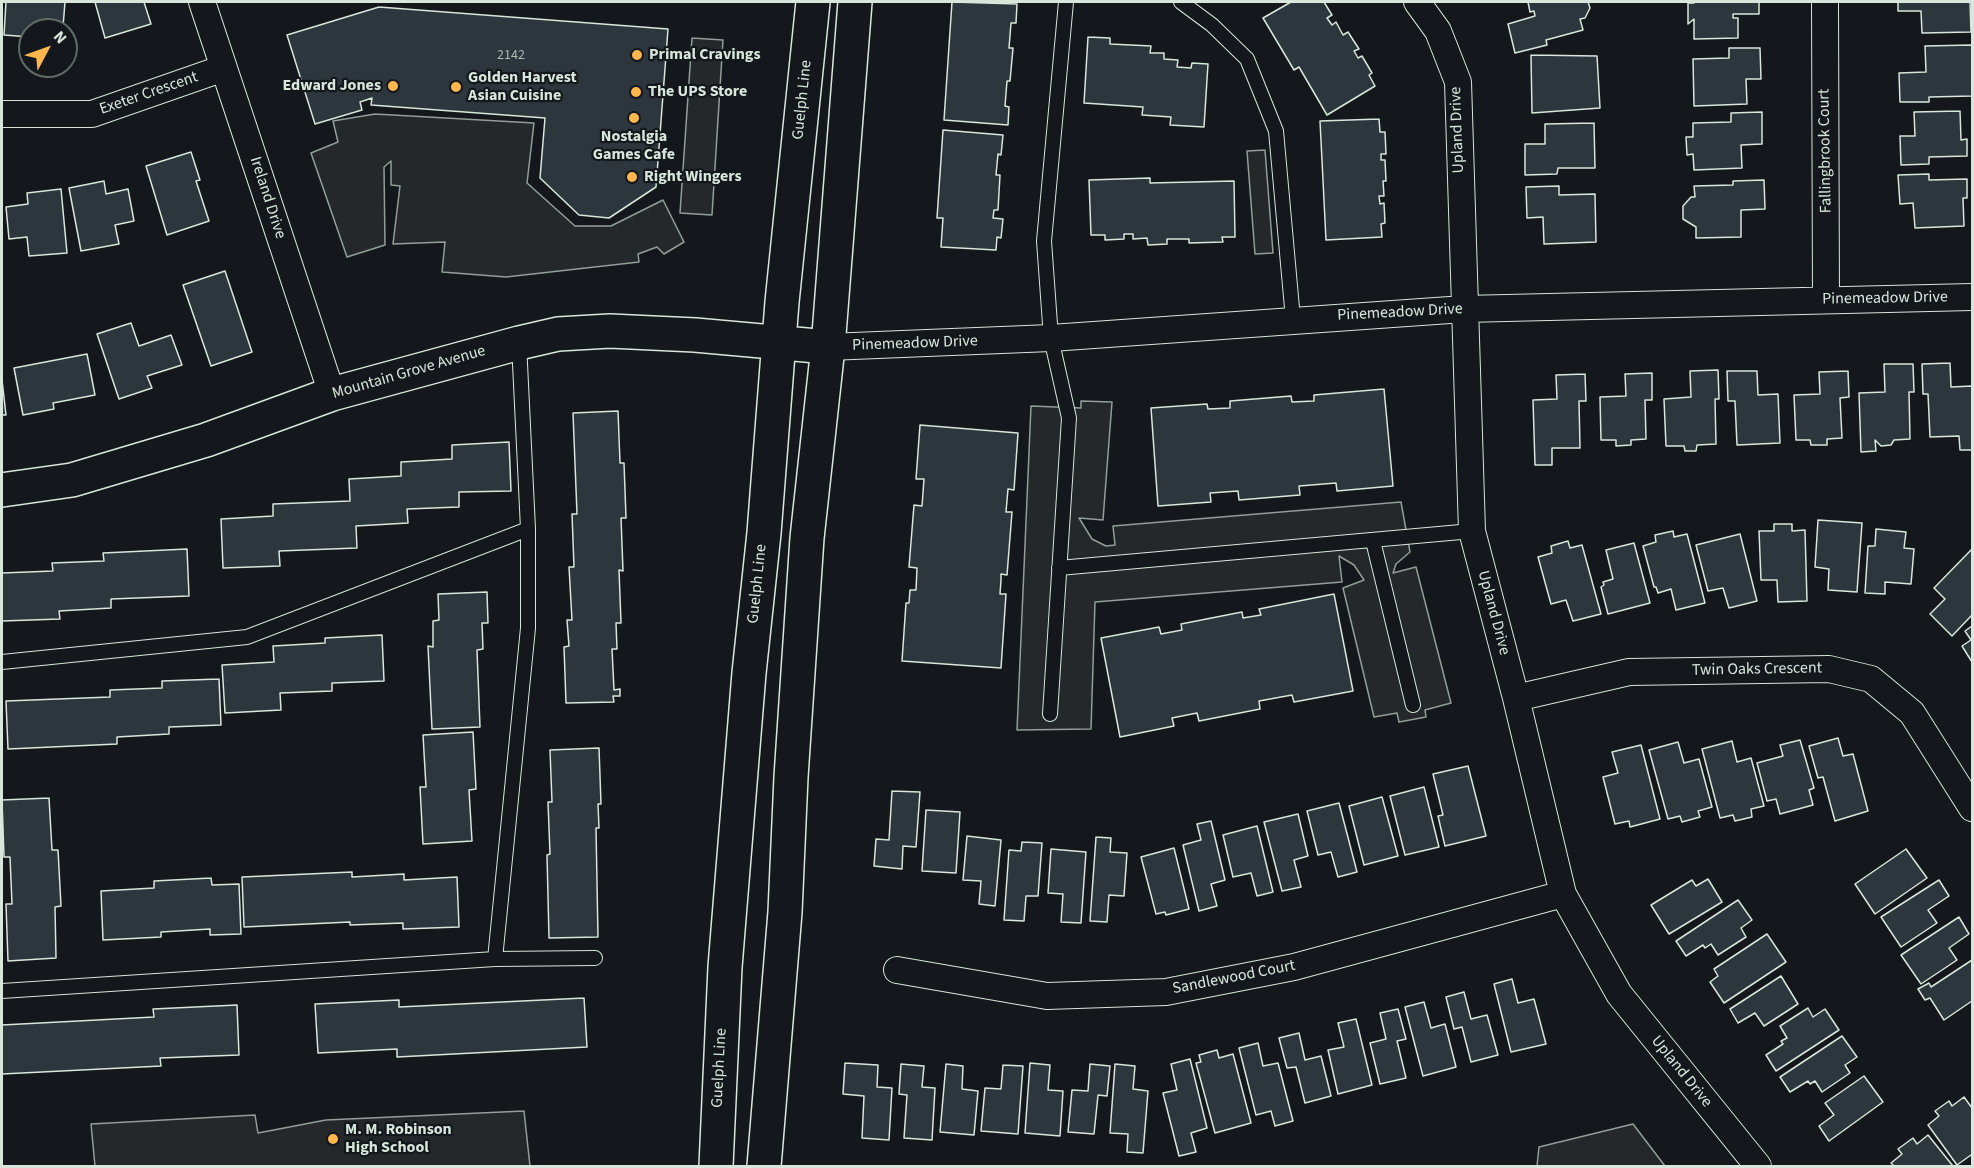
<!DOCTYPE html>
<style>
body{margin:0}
#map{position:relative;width:1974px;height:1168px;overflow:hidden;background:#14181c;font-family:"Source Sans 3",sans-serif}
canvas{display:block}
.frame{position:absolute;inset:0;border:3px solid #d8e6dc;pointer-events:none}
.north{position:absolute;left:18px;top:18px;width:60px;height:60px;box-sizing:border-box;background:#14181c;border:2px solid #626a69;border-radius:50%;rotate:49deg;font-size:16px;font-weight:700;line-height:24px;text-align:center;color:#d8e6dc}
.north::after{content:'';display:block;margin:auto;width:21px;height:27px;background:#ffb74d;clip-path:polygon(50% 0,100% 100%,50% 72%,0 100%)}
</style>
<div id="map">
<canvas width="1974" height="1168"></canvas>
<div class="frame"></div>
<div class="north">N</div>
</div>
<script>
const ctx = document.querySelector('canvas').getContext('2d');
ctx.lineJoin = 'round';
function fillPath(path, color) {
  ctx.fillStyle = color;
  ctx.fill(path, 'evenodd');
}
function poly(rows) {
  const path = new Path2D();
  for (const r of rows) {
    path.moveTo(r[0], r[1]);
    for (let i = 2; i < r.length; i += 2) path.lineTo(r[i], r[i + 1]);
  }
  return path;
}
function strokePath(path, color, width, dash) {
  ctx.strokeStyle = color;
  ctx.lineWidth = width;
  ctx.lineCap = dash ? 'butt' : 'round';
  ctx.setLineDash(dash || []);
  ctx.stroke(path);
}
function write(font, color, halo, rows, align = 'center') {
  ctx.font = font + ' "Source Sans 3",sans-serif';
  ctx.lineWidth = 4.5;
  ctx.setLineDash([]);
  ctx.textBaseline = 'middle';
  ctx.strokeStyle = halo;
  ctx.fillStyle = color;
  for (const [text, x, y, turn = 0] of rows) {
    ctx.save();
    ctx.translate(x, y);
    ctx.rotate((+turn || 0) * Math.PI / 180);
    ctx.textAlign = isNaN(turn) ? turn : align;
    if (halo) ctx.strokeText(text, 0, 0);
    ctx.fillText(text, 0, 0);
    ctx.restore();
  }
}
const parking = poly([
 [692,38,723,40,712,215,680,213,692,38],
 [375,114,534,123,527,183,575,226,611,226,663,200,684,242,664,254,657,247,638,254,639,262,506,277,442,272,445,242,393,244,400,186,391,185,391,161,384,167,385,245,347,257,311,153,338,142,333,121,375,114],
 [1265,150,1273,253,1255,254,1247,151,1265,150],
 [1081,401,1112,402,1103,520,1079,518,1092,539,1106,546,1115,545,1113,526,1401,502,1410,552,1396,564,1393,573,1416,567,1451,703,1425,710,1426,717,1399,722,1397,713,1374,717,1343,588,1364,580,1354,565,1339,556,1342,582,1095,602,1091,729,1017,730,1031,406,1081,408,1081,401],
 [524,1111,530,1166,95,1166,91,1124,255,1115,258,1133,326,1120,524,1111],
 [1633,1124,1665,1166,1537,1166,1539,1147,1633,1124]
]);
const building = poly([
 [6,2,65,2,63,27,41,26,40,30,30,30,30,37,4,35,6,2],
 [95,2,144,2,151,24,105,38,95,2],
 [952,2,1017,4,1016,23,1011,23,1009,48,1013,48,1010,81,1007,81,1005,106,1009,107,1008,125,944,120,952,2],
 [1291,2,1324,2,1332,15,1327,18,1332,25,1336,22,1343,35,1348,32,1359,49,1354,51,1358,58,1362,56,1372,73,1369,75,1375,86,1327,115,1299,67,1294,70,1263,18,1291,2],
 [1528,2,1588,2,1590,8,1585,18,1580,19,1583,30,1546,40,1547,45,1515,53,1508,24,1535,16,1534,11,1530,12,1528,2],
 [1693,2,1759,2,1759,14,1733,14,1733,18,1738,18,1738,38,1694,39,1694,19,1688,24,1688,3,1694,3,1693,2],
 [1898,2,1970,2,1971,32,1922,33,1921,11,1898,11,1898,2],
 [379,7,668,29,656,187,609,218,579,215,540,178,545,118,371,105,372,98,360,102,362,110,315,124,287,35,379,7],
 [1088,37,1110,38,1110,44,1151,46,1150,53,1164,53,1164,59,1178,60,1177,67,1191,68,1192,63,1208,64,1204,127,1170,125,1171,117,1142,115,1143,107,1084,103,1088,37],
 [1972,45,1972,96,1929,97,1929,102,1900,102,1899,73,1926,72,1925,46,1972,45],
 [1729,48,1760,48,1761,79,1746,79,1747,104,1694,106,1693,59,1729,58,1729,48],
 [1531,55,1597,56,1600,108,1532,113,1531,55],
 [1960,111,1961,140,1967,139,1967,156,1929,157,1929,164,1901,165,1900,136,1915,136,1914,112,1960,111],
 [1762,112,1762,144,1741,145,1742,168,1694,170,1693,154,1687,155,1686,137,1693,137,1693,123,1731,122,1731,113,1762,112],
 [1379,119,1380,132,1385,132,1386,154,1381,154,1381,160,1385,160,1386,181,1383,181,1384,196,1379,196,1380,204,1384,203,1385,223,1381,224,1382,237,1326,240,1320,121,1379,119],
 [1594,123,1595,168,1558,168,1557,174,1525,175,1525,144,1545,144,1545,124,1594,123],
 [943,130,1003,135,1001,155,998,154,996,175,1000,175,998,210,994,210,993,218,1003,219,1001,238,997,237,996,250,941,247,943,218,937,218,943,130],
 [191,152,200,180,196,181,209,221,167,235,146,166,191,152],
 [1929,174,1929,180,1967,179,1967,198,1963,198,1964,226,1915,228,1913,203,1900,204,1898,175,1929,174],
 [1150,178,1150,183,1234,181,1235,237,1222,237,1223,242,1189,243,1189,239,1167,239,1167,244,1148,245,1147,238,1133,239,1133,234,1124,234,1124,239,1105,240,1105,235,1091,235,1089,180,1150,178],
 [1764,180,1765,209,1741,210,1741,237,1696,238,1696,227,1683,219,1683,206,1691,197,1695,197,1694,186,1733,185,1733,181,1764,180],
 [104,181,106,194,128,189,134,221,115,225,119,244,81,251,69,188,104,181],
 [1559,186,1559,195,1595,194,1596,242,1544,244,1543,217,1527,218,1526,187,1559,186],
 [61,189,67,253,29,256,27,237,9,239,6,207,28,204,27,193,61,189],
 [225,271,252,352,211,366,183,285,225,271],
 [131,323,139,346,171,335,182,365,147,376,152,388,119,399,97,334,131,323],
 [87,354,95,395,53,403,54,409,23,415,14,368,87,354],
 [1950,363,1951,387,1972,386,1972,450,1960,450,1959,436,1930,437,1928,394,1923,394,1922,364,1950,363],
 [1884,364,1913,364,1914,392,1909,392,1910,439,1894,440,1891,445,1881,446,1875,440,1876,451,1861,452,1859,393,1885,392,1884,364],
 [1718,370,1719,399,1715,399,1716,444,1697,445,1696,451,1685,451,1684,446,1666,446,1664,399,1691,397,1690,371,1718,370],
 [1727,371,1757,371,1758,395,1778,394,1780,443,1737,445,1735,401,1728,401,1727,371],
 [1848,371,1849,397,1840,398,1842,438,1827,439,1827,445,1811,445,1810,440,1796,440,1794,395,1820,394,1819,372,1848,371],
 [1652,373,1652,400,1645,400,1646,439,1631,440,1631,445,1616,446,1616,440,1601,440,1600,397,1626,396,1625,374,1652,373],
 [1585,374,1586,401,1579,401,1580,448,1552,448,1552,465,1535,465,1533,400,1557,399,1556,375,1585,374],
 [2,380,6,415,2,415,2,380],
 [1384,389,1393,486,1337,491,1336,483,1299,486,1300,495,1239,500,1238,491,1210,493,1211,502,1158,506,1151,408,1207,404,1208,409,1230,408,1230,401,1291,396,1292,402,1314,401,1314,395,1384,389],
 [618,411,620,463,624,463,626,518,621,518,623,571,619,570,621,623,616,623,617,649,612,649,614,690,620,689,620,696,613,696,614,702,566,703,564,647,569,646,567,620,572,620,569,567,574,567,572,514,577,514,573,413,618,411],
 [920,425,1018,433,1014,490,1008,489,1006,512,1012,512,1007,575,1001,574,1001,580,1000,594,1006,594,1001,668,902,661,906,603,909,603,910,590,916,590,917,568,909,567,914,505,922,506,924,479,916,479,920,425],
 [509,442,511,491,459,492,459,507,407,509,408,523,356,526,357,548,279,551,280,566,223,568,221,519,273,516,273,504,350,501,349,479,401,476,401,462,452,459,452,445,509,442],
 [1818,520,1862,523,1857,592,1828,590,1829,569,1815,567,1818,520],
 [1774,524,1792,524,1792,531,1805,530,1807,601,1778,602,1777,580,1761,580,1759,531,1774,531,1774,524],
 [1876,529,1906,532,1904,548,1914,549,1911,584,1885,582,1885,594,1865,593,1868,546,1875,546,1876,529],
 [1673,531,1674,537,1687,534,1705,603,1676,610,1671,589,1658,593,1656,587,1654,587,1643,546,1656,542,1655,535,1673,531],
 [1740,534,1757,601,1729,608,1723,588,1708,591,1696,545,1740,534],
 [1568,541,1570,548,1582,545,1601,614,1573,621,1566,600,1551,604,1538,557,1552,553,1551,546,1568,541],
 [1634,543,1650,603,1608,614,1601,587,1604,585,1603,582,1613,579,1606,550,1634,543],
 [187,549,189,596,111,599,111,608,59,611,60,619,2,621,2,573,53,571,52,563,104,561,103,553,187,549],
 [1972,549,1972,615,1952,636,1930,614,1945,599,1934,588,1972,549],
 [487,592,488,623,482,623,483,649,477,650,480,727,432,729,428,646,433,647,433,621,439,620,438,594,487,592],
 [1334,594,1353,691,1294,702,1292,695,1259,701,1260,709,1199,721,1197,713,1172,718,1174,726,1120,737,1101,638,1159,627,1161,634,1182,630,1181,624,1242,612,1243,618,1261,615,1259,609,1334,594],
 [1972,626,1972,662,1962,646,1971,640,1965,631,1972,626],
 [382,635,384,681,332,683,332,691,280,693,281,710,225,713,222,665,274,662,273,646,325,643,325,638,382,635],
 [219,679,221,725,169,727,169,734,117,737,117,744,8,749,6,701,110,697,110,690,162,688,162,681,219,679],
 [473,732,476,789,469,790,472,841,423,844,420,787,426,787,423,735,473,732],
 [1838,738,1843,756,1853,754,1868,811,1835,821,1823,777,1818,778,1809,746,1838,738],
 [1800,740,1814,788,1809,790,1813,805,1780,814,1776,799,1767,801,1757,763,1783,756,1780,745,1800,740],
 [1732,741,1737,762,1751,758,1764,806,1751,809,1752,817,1735,821,1733,815,1720,818,1702,749,1732,741],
 [1678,742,1684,763,1699,759,1712,807,1698,811,1700,817,1682,822,1680,816,1668,819,1649,750,1678,742],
 [1641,745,1660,819,1630,827,1629,821,1615,824,1603,777,1618,773,1612,752,1641,745],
 [599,748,601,804,598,804,599,828,596,828,598,937,549,938,547,855,550,854,548,802,552,802,550,750,599,748],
 [1468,766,1486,836,1445,846,1438,816,1443,815,1433,774,1468,766],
 [1424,787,1439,847,1405,855,1390,796,1424,787],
 [892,791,920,792,916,847,903,846,902,869,874,866,876,839,889,840,892,791],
 [1382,797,1398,856,1364,865,1349,806,1382,797],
 [49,798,52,850,58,850,61,906,55,907,56,958,8,961,6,904,12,904,10,857,4,857,2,800,49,798],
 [1339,803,1357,872,1338,877,1331,852,1318,855,1307,811,1339,803],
 [926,810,960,812,956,873,922,871,926,810],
 [1298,814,1308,856,1294,860,1301,887,1282,891,1264,822,1298,814],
 [1211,821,1225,880,1211,884,1217,906,1199,911,1183,845,1201,840,1197,824,1211,821],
 [1257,826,1273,892,1257,896,1251,873,1233,877,1223,835,1257,826],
 [967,836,1001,840,995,906,979,904,981,881,963,880,967,836],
 [1096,837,1111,838,1110,852,1127,853,1124,896,1109,895,1107,922,1090,921,1096,837],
 [1022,842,1042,843,1038,896,1026,896,1024,921,1004,920,1009,850,1021,851,1022,842],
 [1174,848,1189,909,1166,915,1165,912,1156,914,1141,857,1174,848],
 [1051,849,1086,852,1081,923,1061,922,1063,894,1048,893,1051,849],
 [1906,849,1927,878,1875,914,1855,884,1906,849],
 [352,872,352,877,404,874,404,880,457,877,459,927,403,929,403,923,350,925,350,922,244,927,242,877,352,872],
 [211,878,212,885,239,884,241,934,210,935,210,929,161,932,161,937,103,940,101,891,154,888,154,881,211,878],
 [1708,879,1722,902,1669,934,1651,905,1692,880,1696,886,1708,879],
 [1939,880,1949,896,1928,910,1937,923,1901,947,1881,917,1939,880],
 [1738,900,1752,920,1741,928,1746,937,1718,955,1711,944,1705,948,1703,945,1686,956,1676,941,1738,900],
 [1959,917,1969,934,1949,948,1957,960,1921,984,1901,955,1959,917],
 [1767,934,1786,962,1724,1003,1710,982,1718,976,1714,969,1767,934],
 [1972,960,1972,1001,1944,1020,1930,998,1925,1000,1918,989,1929,983,1931,987,1972,960],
 [1781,976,1798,1004,1764,1026,1755,1013,1738,1023,1730,1009,1781,976],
 [1512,979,1518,1003,1534,999,1546,1044,1511,1052,1494,984,1512,979],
 [1464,992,1471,1019,1487,1015,1498,1055,1471,1062,1462,1027,1454,1029,1446,997,1464,992],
 [584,998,587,1047,397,1057,397,1049,318,1053,315,1004,399,1000,399,1007,584,998],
 [1424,1002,1431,1028,1445,1024,1456,1067,1423,1076,1405,1007,1424,1002],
 [237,1005,239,1055,160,1058,161,1066,2,1074,2,1025,154,1017,153,1009,237,1005],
 [1808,1008,1813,1017,1825,1009,1839,1030,1776,1071,1766,1055,1783,1044,1781,1041,1787,1038,1780,1026,1808,1008],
 [1398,1009,1406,1039,1397,1041,1406,1078,1380,1084,1370,1043,1386,1039,1380,1013,1398,1009],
 [1356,1019,1372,1085,1338,1094,1328,1050,1344,1047,1338,1023,1356,1019],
 [1299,1033,1305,1060,1321,1056,1331,1096,1305,1103,1296,1067,1287,1068,1279,1038,1299,1033],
 [1842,1036,1857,1057,1845,1065,1850,1073,1822,1092,1815,1081,1810,1084,1808,1081,1790,1092,1780,1077,1842,1036],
 [1258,1043,1263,1066,1278,1063,1293,1121,1275,1126,1271,1111,1256,1115,1239,1048,1258,1043],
 [1217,1050,1219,1058,1233,1054,1251,1123,1215,1133,1196,1063,1201,1062,1199,1055,1217,1050],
 [1190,1059,1207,1128,1191,1133,1196,1152,1179,1156,1163,1093,1177,1090,1171,1064,1190,1059],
 [845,1063,878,1065,877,1087,892,1088,889,1140,862,1138,864,1096,843,1094,845,1063],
 [1030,1063,1050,1065,1048,1090,1063,1091,1060,1136,1025,1133,1030,1063],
 [901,1064,924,1066,922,1087,935,1088,932,1140,904,1138,907,1095,899,1094,901,1064],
 [946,1064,963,1066,962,1089,978,1091,974,1135,940,1132,946,1064],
 [1090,1064,1110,1066,1107,1096,1098,1095,1094,1134,1068,1132,1072,1090,1088,1091,1090,1064],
 [1115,1064,1135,1066,1133,1089,1148,1091,1143,1153,1127,1152,1128,1134,1110,1133,1115,1064],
 [1003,1065,1023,1066,1018,1134,981,1131,985,1088,1001,1089,1003,1065],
 [1864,1076,1883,1102,1829,1141,1819,1126,1834,1115,1825,1103,1864,1076],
 [1964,1097,1972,1108,1972,1157,1971,1155,1957,1165,1928,1125,1939,1116,1935,1111,1949,1101,1952,1106,1964,1097],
 [1928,1135,1953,1166,1894,1166,1891,1163,1902,1154,1898,1149,1913,1138,1917,1144,1928,1135]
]);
const lane = poly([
 [1181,2,1212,25,1247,59,1276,131,1293,319],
 [1373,541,1413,705],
 [1059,568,1472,531],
 [2,662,247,637,528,529],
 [1050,714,1069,418,1051,338,1044,241,1066,2],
 [495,959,528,628,528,529,519,343],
 [2,991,495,959,595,958]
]);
const street = poly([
 [202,2,332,394],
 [1417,2,1438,31,1458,82,1472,531,1516,698,1563,894,1619,994,1758,1166],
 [1825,2,1826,300],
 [2,114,92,114,224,68],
 [828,347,1051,338,1464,309,1972,297],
 [1516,698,1629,672,1829,669,1871,679,1912,713,1972,808],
 [897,970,1047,996,1166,992,1294,967,1563,894]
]);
const secondary = poly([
 [2,490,72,480,206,440,332,394,519,343,558,334,610,331,695,335,828,347],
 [716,1166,725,967,749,673,764,533,782,302,813,2],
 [764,1166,785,912,791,777,807,538,828,347,855,2]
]);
const markers = [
 [637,55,6,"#ffb74d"],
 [393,86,6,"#ffb74d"],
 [456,87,6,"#ffb74d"],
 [636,92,6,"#ffb74d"],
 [634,118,6,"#ffb74d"],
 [632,177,6,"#ffb74d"],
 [333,1139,6,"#ffb74d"]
];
const numberNames = [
 ["2142",511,56]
];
const poiNames = [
 ["Primal Cravings",649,55],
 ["Golden Harvest",468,78],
 ["Asian Cuisine",468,96],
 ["Edward Jones",381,86,"right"],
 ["The UPS Store",648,92],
 ["Nostalgia",634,137,"center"],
 ["Games Cafe",634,155,"center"],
 ["Right Wingers",644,177],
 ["M. M. Robinson",345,1130],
 ["High School",345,1148]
];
const streetNames = [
 ["Exeter Crescent",149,94,-19],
 ["Guelph Line",803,100,-84],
 ["Upland Drive",1458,130,-92],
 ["Fallingbrook Court",1826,151,-91],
 ["Ireland Drive",267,198,72],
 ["Pinemeadow Drive",1885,299,-1],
 ["Pinemeadow Drive",1400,313,-3],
 ["Pinemeadow Drive",915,344,-2],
 ["Mountain Grove Avenue",409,373,-16],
 ["Guelph Line",758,584,-84],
 ["Upland Drive",1493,613,75],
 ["Twin Oaks Crescent",1757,670,-1],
 ["Sandlewood Court",1234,978,-11],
 ["Guelph Line",720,1068,-87],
 ["Upland Drive",1681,1072,51]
];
fillPath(parking, '#24282b');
strokePath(parking, '#939e99', 1.5);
fillPath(building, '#2c363c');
strokePath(building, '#d8e6dc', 1.5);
strokePath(lane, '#d8e6dc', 16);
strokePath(street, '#d8e6dc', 28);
strokePath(secondary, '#d8e6dc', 36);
strokePath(lane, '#14181c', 14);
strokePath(street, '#14181c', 26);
strokePath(secondary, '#14181c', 33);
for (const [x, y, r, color] of markers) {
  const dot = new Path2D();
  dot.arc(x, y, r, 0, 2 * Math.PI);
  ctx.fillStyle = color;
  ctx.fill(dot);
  strokePath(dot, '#14181c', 2);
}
write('14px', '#adbab4', null, numberNames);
write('bold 16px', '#d8e6dc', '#14181c', poiNames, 'left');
write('16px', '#d8e6dc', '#14181c', streetNames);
</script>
